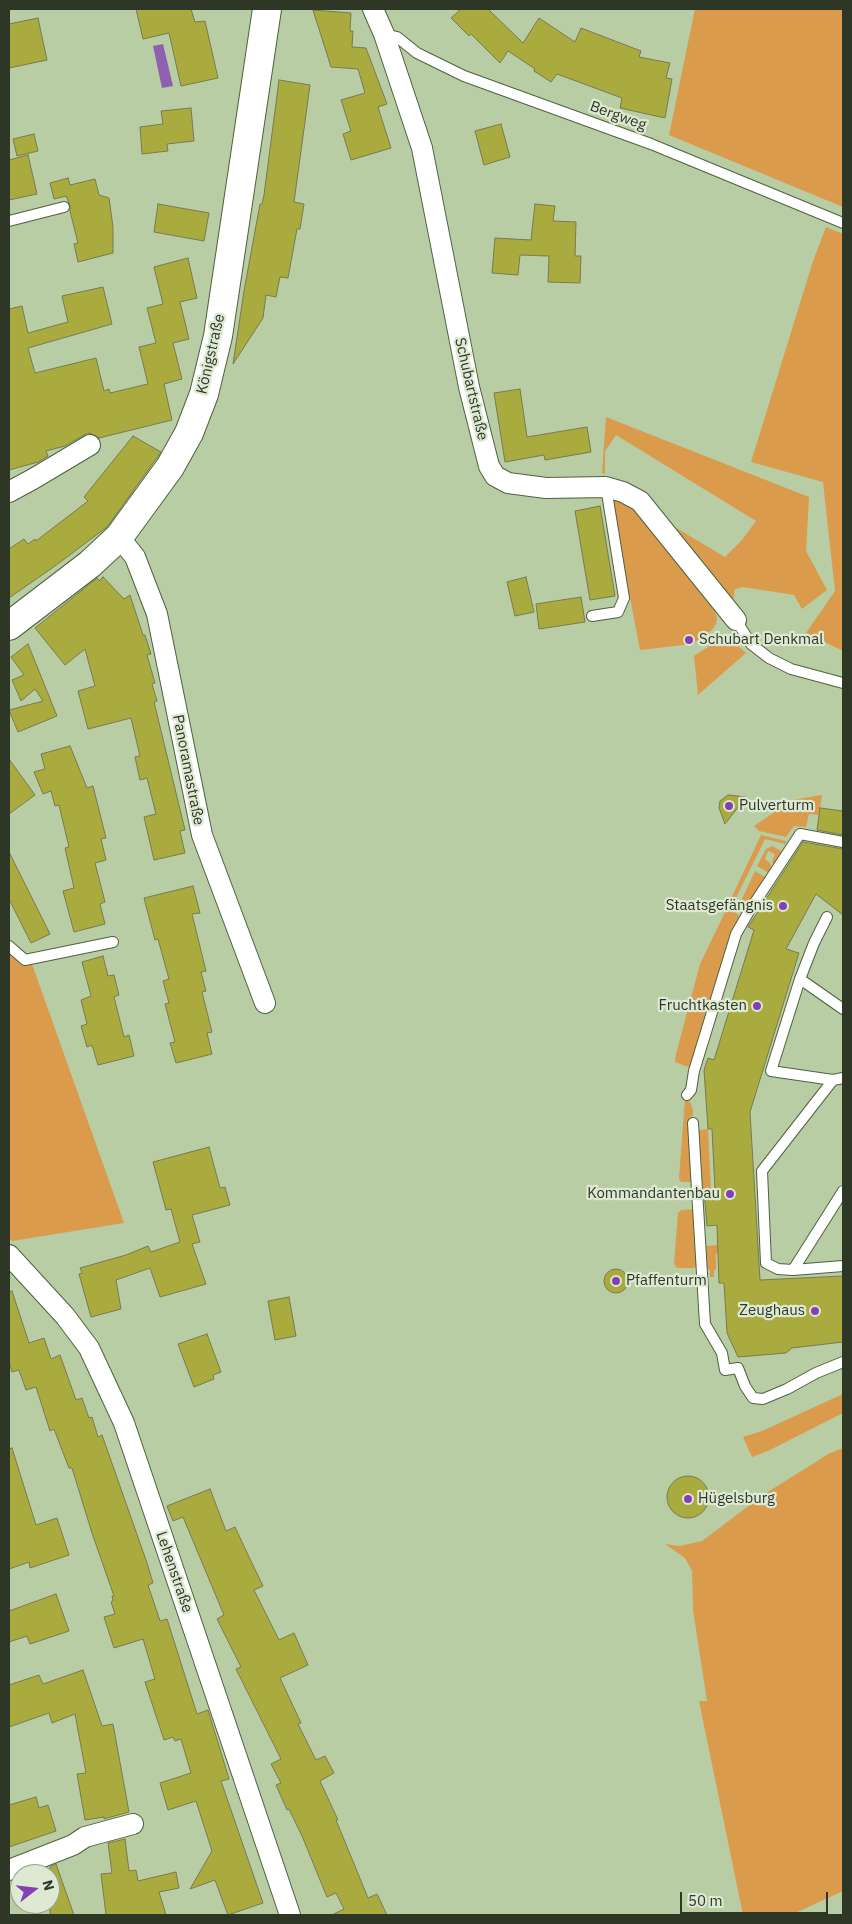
<!DOCTYPE html>
<meta charset="utf-8">
<style>
body{margin:0}
#map{position:relative;width:852px;height:1924px;overflow:hidden;background:#b8cda4;font-family:"IBM Plex Sans",sans-serif}
canvas{display:block}
.frame{position:absolute;inset:0;border:10px solid #2e3626;pointer-events:none}
.north{position:absolute;left:10px;top:1864px;width:50px;height:50px;box-sizing:border-box;background:#dee9d4;border:1px solid #98a18e;border-radius:50%;rotate:74deg;font-size:14px;font-weight:700;line-height:20px;text-align:center;color:#2e3626}
.north::after{content:'';display:block;margin:auto;width:18px;height:22px;background:#853fb2;clip-path:polygon(50% 0,100% 100%,50% 72%,0 100%)}
.scale{position:absolute;left:680px;top:1892px;width:148px;height:22px;box-sizing:border-box;border:2px solid #2e3626;border-top:0;padding-left:6px;font-size:15px;line-height:18px;white-space:nowrap;color:#2e3626;-webkit-text-stroke:4px #dee9d4;paint-order:stroke}
</style>
<div id="map">
<canvas width="852" height="1924"></canvas>
<div class="frame"></div>
<div class="north">N</div>
<div class="scale">50 m</div>
</div>
<script>
const ctx = document.querySelector('canvas').getContext('2d');
ctx.lineJoin = 'round';
function fillPath(path, color) {
  ctx.fillStyle = color;
  ctx.fill(path, 'evenodd');
}
function poly(rows) {
  const path = new Path2D();
  for (const r of rows) {
    if (r.length === 3) {
      path.moveTo(r[0] + r[2], r[1]);
      path.arc(r[0], r[1], r[2], 0, 2 * Math.PI);
      continue;
    }
    path.moveTo(r[0], r[1]);
    for (let i = 2; i < r.length; i += 2) path.lineTo(r[i], r[i + 1]);
  }
  return path;
}
function strokePath(path, color, width, dash) {
  ctx.strokeStyle = color;
  ctx.lineWidth = width;
  ctx.lineCap = dash ? 'butt' : 'round';
  ctx.setLineDash(dash || []);
  ctx.stroke(path);
}
function write(font, color, halo, rows, align = 'center') {
  ctx.font = font + ' "IBM Plex Sans",sans-serif';
  ctx.lineWidth = 4.5;
  ctx.setLineDash([]);
  ctx.textBaseline = 'middle';
  ctx.strokeStyle = halo;
  ctx.fillStyle = color;
  for (const [text, x, y, turn = 0] of rows) {
    ctx.save();
    ctx.translate(x, y);
    ctx.rotate((+turn || 0) * Math.PI / 180);
    ctx.textAlign = isNaN(turn) ? turn : align;
    if (halo) ctx.strokeText(text, 0, 0);
    ctx.fillText(text, 0, 0);
    ctx.restore();
  }
}
const green = poly([
 [695,9,843,9,843,207,669,135],
 [826,227,843,234,843,651,806,633,835,591,823,482,751,462,813,261],
 [606,417,809,497,806,551,827,590,802,609,794,595,743,587,735,589,733,601,673,526,725,557,742,540,756,521,616,435,605,451,605,474,602,473],
 [611,497,631,507,713,606,717,618,716,624,712,630,692,644,640,650],
 [722,638,730,639,746,653,698,695,694,656],
 [822,795,819,815,809,814,806,827,794,826,786,837,759,831,754,826,792,800],
 [761,835,786,841,786,843,785,844,765,839,732,906,729,903],
 [772,846,783,852,775,868,772,862,775,854,768,851,765,859,770,863,772,870,769,873,757,866,766,849],
 [755,871,765,877,766,881,748,906,745,906,741,902,742,899],
 [727,908,739,915,691,1068,675,1062,676,1054,700,964],
 [9,952,23,966,32,964,124,1223,12,1241,9,1237],
 [685,1099,690,1102,693,1110,693,1115,689,1118,693,1182,681,1182,679,1178],
 [708,1129,711,1190,705,1191,705,1196,702,1196,699,1130],
 [694,1209,697,1265,694,1268,677,1268,674,1264,678,1213,681,1210],
 [718,1245,718,1253,716,1254,716,1269,714,1270,714,1277,710,1277,710,1270,707,1269,706,1246],
 [843,1394,843,1413,768,1451,752,1457,743,1437,762,1431],
 [843,1448,843,1891,791,1915,743,1915,699,1701,707,1701,693,1610,692,1571,685,1558,665,1544,680,1546,702,1541,763,1495,830,1453]
]);
const water = poly([
 [163,44,173,86,162,88,153,46]
]);
const building = poly([
 [136,9,191,9,195,22,205,21,218,78,181,86,169,33,143,39,136,9],
 [461,9,488,9,523,43,539,18,575,42,581,28,641,51,639,57,670,63,666,78,672,79,665,118,620,108,622,98,557,74,551,82,534,71,535,69,508,51,500,63,471,34,469,36,451,18,461,9],
 [313,10,351,13,350,31,353,31,352,47,366,48,387,104,378,107,391,148,351,160,343,134,351,131,341,100,365,93,358,69,331,67,313,10],
 [38,18,47,60,9,68,9,24,38,18],
 [279,80,310,85,294,202,304,204,300,229,297,229,288,278,280,277,276,297,266,295,263,318,233,364,244,291,260,204,262,204,264,195,279,80],
 [191,108,194,141,167,144,168,151,142,154,140,127,163,124,161,111,191,108],
 [501,124,510,157,484,165,475,131,501,124],
 [34,134,38,151,17,156,13,139,34,134],
 [28,155,37,194,9,200,9,160,28,155],
 [68,178,70,185,95,179,99,195,109,198,113,227,113,253,78,262,74,244,78,243,70,211,70,205,66,196,54,199,50,183,68,178],
 [158,204,209,213,204,241,154,232,158,204],
 [535,204,555,206,553,221,576,222,575,256,581,256,580,283,548,282,549,256,520,255,518,275,492,273,495,238,531,240,535,204],
 [188,258,197,298,180,302,189,339,173,343,182,379,164,384,172,420,99,438,90,433,84,435,65,446,46,451,48,456,38,462,9,470,9,309,22,306,28,333,68,322,62,296,103,287,112,324,28,348,35,373,96,358,104,391,109,389,110,393,148,384,139,347,156,343,147,308,163,304,154,267,188,258],
 [520,389,527,437,587,427,591,452,545,460,544,455,505,462,494,393,520,389],
 [133,436,161,452,107,527,55,566,9,598,9,549,24,539,28,544,35,539,36,541,88,501,84,497,133,436],
 [600,506,615,596,590,600,575,511,600,506],
 [103,577,124,599,130,595,143,635,145,635,151,654,147,655,155,683,152,684,157,701,154,702,185,830,180,831,185,853,154,860,144,817,156,814,147,778,140,780,135,757,140,756,131,718,88,729,78,691,95,686,85,649,65,665,35,628,97,578,99,581,103,577],
 [526,577,534,612,515,616,507,582,526,577],
 [581,597,585,622,539,629,536,604,581,597],
 [28,644,57,716,18,732,9,710,43,701,35,689,21,701,12,680,24,675,11,657,28,644],
 [70,746,87,788,93,786,106,838,101,839,106,860,95,863,105,902,100,904,105,924,74,932,63,891,74,888,65,848,69,847,59,805,55,806,51,791,43,794,34,772,45,769,41,754,70,746],
 [9,759,35,795,9,814,9,759],
 [728,795,746,797,725,824,719,808,720,801,728,795],
 [820,808,843,811,843,835,817,830,820,808],
 [803,842,843,849,843,915,816,894,786,949,799,953,750,1112,760,1280,843,1276,843,1342,792,1348,786,1353,738,1357,727,1333,724,1283,719,1283,717,1225,707,1226,704,1191,715,1190,712,1129,708,1129,704,1070,708,1058,714,1060,754,930,748,927,803,842],
 [9,852,50,934,31,943,9,899,9,852],
 [193,886,200,913,192,914,206,971,201,972,206,991,202,992,212,1032,207,1033,212,1054,176,1063,170,1043,175,1042,165,1004,169,1003,163,981,169,979,158,939,155,940,144,898,193,886],
 [103,956,108,976,114,975,119,995,114,997,124,1037,129,1035,134,1056,98,1065,92,1045,87,1047,81,1026,87,1024,81,1000,91,996,82,962,103,956],
 [209,1147,220,1188,225,1187,230,1205,192,1215,200,1242,192,1244,206,1284,160,1297,150,1268,116,1280,121,1309,91,1317,79,1274,82,1273,80,1268,126,1255,148,1246,151,1252,180,1242,171,1209,166,1210,153,1162,209,1147],
 [616,1281,12],
 [12,1291,29,1343,44,1338,51,1359,60,1355,76,1400,82,1398,89,1418,92,1417,98,1437,102,1435,147,1563,153,1583,148,1585,160,1621,167,1619,197,1714,208,1710,229,1779,221,1781,263,1903,228,1915,215,1880,190,1889,212,1851,196,1801,168,1810,160,1783,191,1773,181,1739,175,1741,173,1737,164,1740,145,1682,155,1679,143,1639,114,1648,104,1617,115,1614,111,1602,113,1601,112,1596,114,1596,92,1533,72,1468,69,1468,54,1429,50,1431,36,1387,26,1390,19,1370,12,1372,9,1362,9,1292,12,1291],
 [289,1297,296,1336,275,1340,268,1301,289,1297],
 [207,1334,221,1372,213,1375,214,1379,194,1387,178,1344,207,1334],
 [12,1448,36,1525,57,1518,69,1555,30,1568,29,1562,9,1569,9,1449,12,1448],
 [688,1497,21],
 [210,1489,226,1531,235,1527,249,1557,263,1586,254,1590,279,1640,294,1633,308,1665,280,1678,301,1723,298,1724,316,1760,325,1756,334,1773,320,1781,338,1820,336,1820,368,1898,377,1894,387,1915,332,1915,344,1909,336,1893,327,1897,302,1836,289,1809,287,1810,276,1785,281,1783,271,1764,281,1759,236,1669,241,1667,217,1619,224,1615,183,1517,173,1521,167,1506,210,1489],
 [56,1594,69,1631,30,1644,27,1636,9,1642,9,1611,56,1594],
 [83,1670,102,1726,113,1724,129,1812,104,1819,104,1817,85,1820,77,1774,86,1773,75,1714,52,1723,49,1713,9,1727,9,1685,39,1675,43,1684,83,1670],
 [36,1797,39,1808,48,1805,56,1831,9,1847,9,1805,36,1797],
 [125,1839,129,1871,136,1870,138,1881,176,1872,179,1888,159,1892,166,1915,106,1915,101,1874,112,1873,108,1843,125,1839],
 [56,1864,74,1915,50,1915,50,1867,56,1864]
]);
const service = poly([
 [384,34,397,37,417,53,464,76,651,144,843,223],
 [9,221,64,207],
 [592,616,618,612,624,598,606,487],
 [736,620,751,644,769,658,791,669,843,683],
 [9,946,25,960,113,942],
 [800,979,814,943,827,917],
 [843,1009,800,979,771,1071,833,1080,843,1078],
 [833,1080,762,1171,766,1263,778,1269,793,1270,843,1266],
 [687,1095,691,1090,694,1071,736,934,748,913,800,834,843,842],
 [693,1123,705,1324,722,1353,725,1370,738,1368,745,1386,753,1398,763,1399,787,1389,816,1373,843,1362],
 [793,1270,843,1191]
]);
const minor = poly([
 [373,9,384,34,422,148,469,387,489,466,495,476,508,483,546,488,606,487,623,492,640,501,736,620],
 [9,492,33,479,90,445],
 [119,537,135,557,157,614,202,835,265,1003],
 [9,1255,65,1316,89,1348,124,1423,290,1915],
 [9,1870,73,1845,85,1837,133,1824]
]);
const secondary = poly([
 [9,626,90,564,119,537,170,467,189,433,204,394,218,336,267,9]
]);
const markers = [
 [689,640,5,"#853fb2"],
 [729,806,5,"#853fb2"],
 [783,906,5,"#853fb2"],
 [757,1006,5,"#853fb2"],
 [730,1194,5,"#853fb2"],
 [616,1281,5,"#853fb2"],
 [815,1311,5,"#853fb2"],
 [688,1499,5,"#853fb2"]
];
const streetNames = [
 ["Bergweg",618,116,20],
 ["Königstraße",211,354,-77],
 ["Schubartstraße",471,389,77],
 ["Panoramastraße",188,770,79],
 ["Lehenstraße",174,1572,71]
];
const poiNames = [
 ["Schubart Denkmal",699,640],
 ["Pulverturm",739,806],
 ["Staatsgefängnis",773,906,"right"],
 ["Fruchtkasten",747,1006,"right"],
 ["Kommandantenbau",720,1194,"right"],
 ["Pfaffenturm",626,1281],
 ["Zeughaus",805,1311,"right"],
 ["Hügelsburg",698,1499]
];
fillPath(green, '#da9b4d');
fillPath(water, '#8f60b0');
fillPath(building, '#aaab3f');
strokePath(building, '#787a50', 1);
strokePath(service, '#4f613d', 12);
strokePath(minor, '#4f613d', 22);
strokePath(secondary, '#4f613d', 30);
strokePath(service, '#fff', 10);
strokePath(minor, '#fff', 20);
strokePath(secondary, '#fff', 28);
for (const [x, y, r, color] of markers) {
  const dot = new Path2D();
  dot.arc(x, y, r, 0, 2 * Math.PI);
  ctx.fillStyle = color;
  ctx.fill(dot);
  strokePath(dot, '#dee9d4', 2);
}
write('15px', '#2e3626', '#dee9d4', streetNames);
write('15px', '#2e3626', '#dee9d4', poiNames, 'left');
</script>
